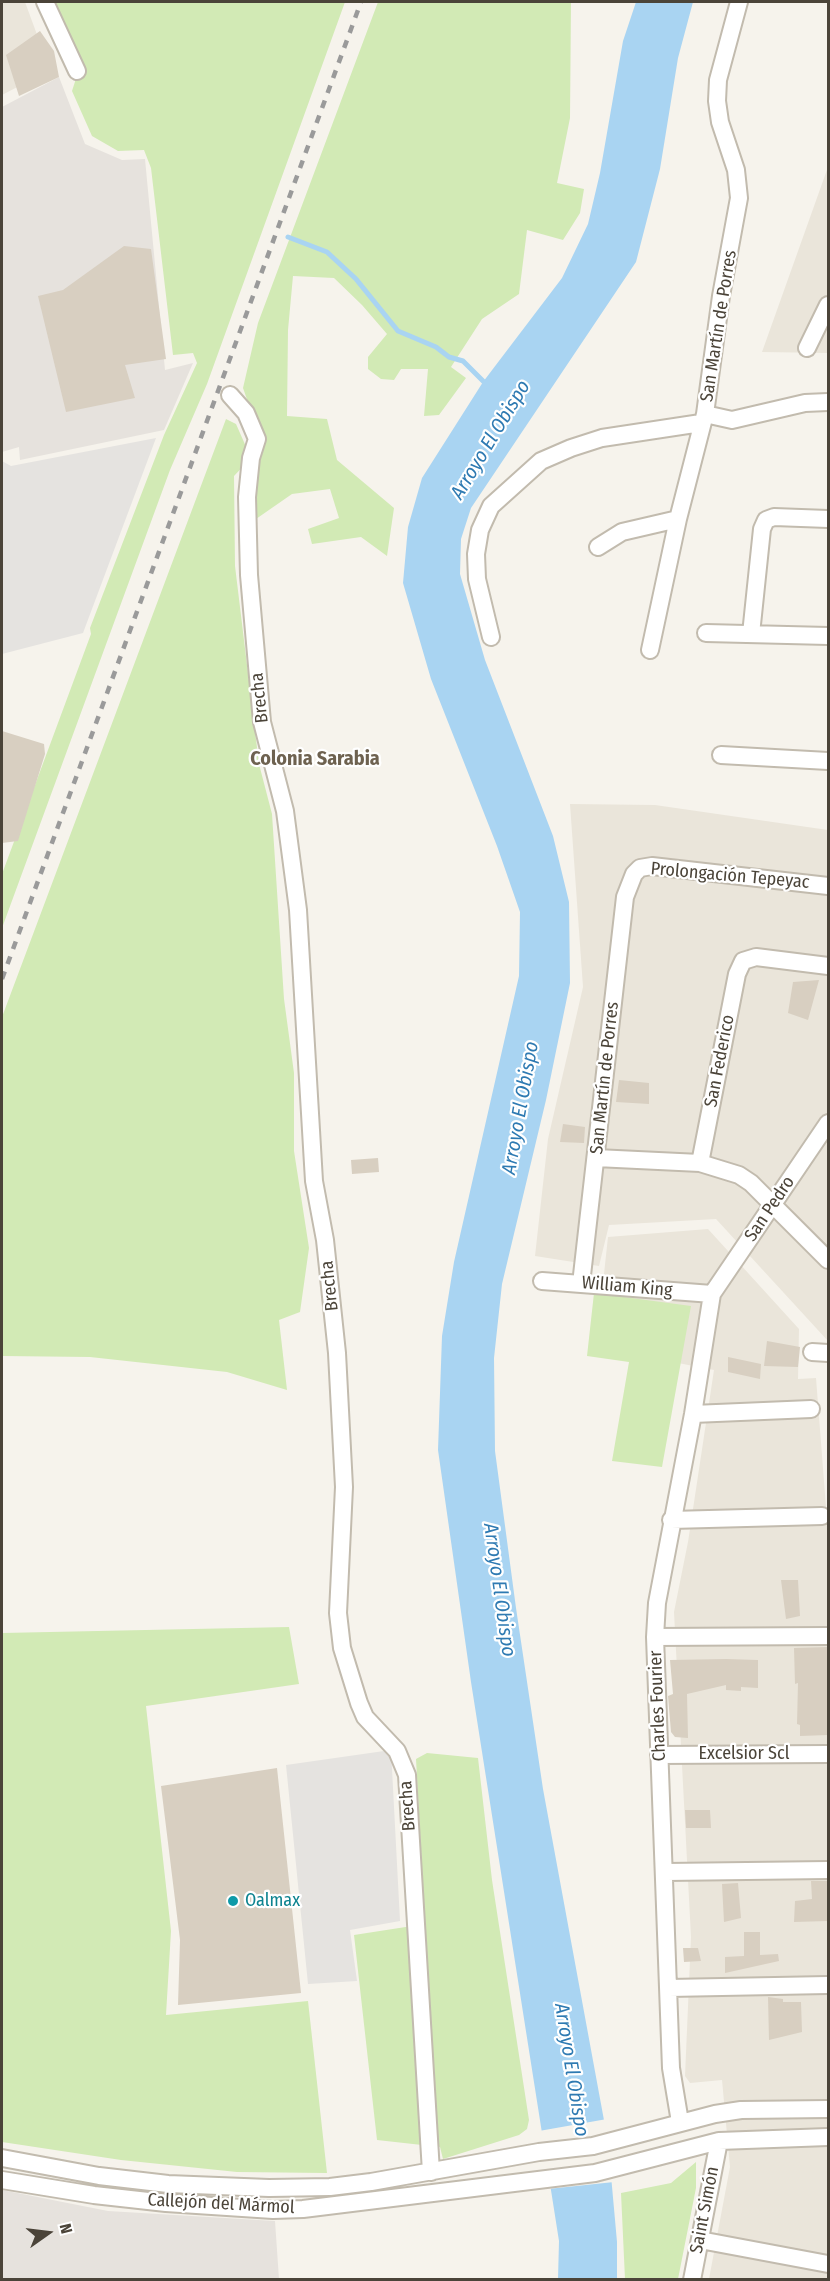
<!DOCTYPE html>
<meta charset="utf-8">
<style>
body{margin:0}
#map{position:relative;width:830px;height:2281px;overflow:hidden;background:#f6f3ec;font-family:"Fira Sans Condensed",sans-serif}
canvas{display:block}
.frame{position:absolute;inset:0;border:3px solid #4b4439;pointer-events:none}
.north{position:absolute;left:18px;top:2203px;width:60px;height:60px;-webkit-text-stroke:4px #fff;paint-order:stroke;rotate:76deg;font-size:16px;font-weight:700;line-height:24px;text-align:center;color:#4b4439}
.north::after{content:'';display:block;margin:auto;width:21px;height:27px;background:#4b4439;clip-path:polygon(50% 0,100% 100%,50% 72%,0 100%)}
</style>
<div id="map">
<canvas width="830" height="2281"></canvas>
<div class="frame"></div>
<div class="north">N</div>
</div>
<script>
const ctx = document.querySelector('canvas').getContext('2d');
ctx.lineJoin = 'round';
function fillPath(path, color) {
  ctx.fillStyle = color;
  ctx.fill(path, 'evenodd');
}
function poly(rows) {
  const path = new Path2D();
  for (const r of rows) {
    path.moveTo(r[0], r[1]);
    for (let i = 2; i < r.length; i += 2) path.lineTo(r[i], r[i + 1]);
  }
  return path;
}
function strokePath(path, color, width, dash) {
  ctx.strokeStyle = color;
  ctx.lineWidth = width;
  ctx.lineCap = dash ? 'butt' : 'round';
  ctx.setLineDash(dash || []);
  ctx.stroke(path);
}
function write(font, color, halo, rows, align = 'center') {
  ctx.font = font + ' "Fira Sans Condensed",sans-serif';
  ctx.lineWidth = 4.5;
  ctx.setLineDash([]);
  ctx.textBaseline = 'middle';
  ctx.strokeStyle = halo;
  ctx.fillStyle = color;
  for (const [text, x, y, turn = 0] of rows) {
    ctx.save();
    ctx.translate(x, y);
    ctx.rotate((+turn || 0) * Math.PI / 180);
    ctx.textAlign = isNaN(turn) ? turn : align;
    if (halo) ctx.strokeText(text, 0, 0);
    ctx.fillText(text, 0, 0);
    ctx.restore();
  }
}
const residential = poly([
 [2,2,25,2,50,70,2,95],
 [828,167,828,353,762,352],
 [570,804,655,805,828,830,828,1341,716,1219,609,1225,599,1266,535,1256,548,1139,583,987],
 [708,1229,799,1329,798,1379,816,1378,828,1533,828,2279,709,2279,730,2167,722,2080,690,2083,685,2076,691,1937,674,1612,688,1542,714,1370,596,1347,608,1237]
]);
const industrial = poly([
 [59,77,85,144,122,160,145,159,165,370,193,363,164,430,20,460,19,447,2,452,2,107],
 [2,2190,108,2211,275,2221,279,2279,2,2279]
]);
const green = poly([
 [54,2,345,2,207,384,170,470,2,928,2,874,91,634,90,628,164,435,197,363,193,353,173,355,151,168,144,150,118,151,92,136,72,91,81,63],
 [378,2,571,2,570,118,557,183,584,189,580,213,563,240,527,230,519,294,482,319,451,367,466,378,439,415,424,416,428,369,401,369,394,380,381,379,368,369,368,357,387,334,362,305,334,278,293,276,288,330,287,416,327,419,337,460,394,508,387,556,361,537,312,544,308,529,339,518,330,489,292,494,256,519,254,480,264,448,243,388,258,323],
 [226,419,236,424,251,458,234,476,235,566,259,764,272,814,284,999,294,1073,294,1151,309,1248,300,1312,279,1320,287,1390,227,1372,90,1357,2,1356,2,1017],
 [594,1293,691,1306,662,1467,612,1461,629,1362,587,1356],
 [289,1627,299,1684,146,1706,171,1931,166,2015,308,2001,327,2173,237,2172,121,2160,2,2142,2,1633],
 [427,1753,478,1758,492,1880,529,2120,527,2129,519,2135,443,2159,440,2147,377,2140,354,1935,425,1924,416,1759],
 [696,2162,696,2188,678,2279,625,2279,621,2193,671,2183]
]);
const parking = poly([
 [156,438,83,633,2,654,2,461,11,466],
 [391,1750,400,1921,350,1930,357,1981,308,1984,286,1765]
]);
const water = poly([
 [636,2,693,2,678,58,660,169,636,262,471,508,461,539,460,574,485,660,553,836,569,902,570,983,546,1100,502,1284,494,1358,495,1451,516,1608,543,1789,608,2142,617,2242,617,2279,558,2279,559,2241,471,1682,438,1450,442,1336,454,1262,519,976,520,912,497,846,431,679,403,583,408,527,422,478,483,382,562,278,588,224,600,173,623,41]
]);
const pier = poly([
 [607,2119,614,2182,548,2189,539,2131]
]);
const stream = poly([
 [288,237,327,252,356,279,398,331,436,347,449,357,463,361,488,386]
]);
const building = poly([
 [40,31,54,51,59,77,19,96,6,55],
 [124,246,151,249,166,359,125,365,135,398,66,412,38,296,63,290],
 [2,731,44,744,45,754,18,841,2,843],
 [819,980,808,1020,788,1013,793,982],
 [619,1080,649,1083,649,1104,616,1102],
 [563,1124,585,1127,584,1143,560,1142],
 [378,1158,379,1172,352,1174,351,1160],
 [767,1341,800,1347,798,1367,764,1366],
 [728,1357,761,1364,760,1379,728,1372],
 [781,1580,798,1580,800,1616,786,1619],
 [828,1647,828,1735,800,1736,800,1725,797,1724,798,1683,795,1684,794,1648],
 [726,1659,758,1660,758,1688,741,1687,741,1691,726,1690,726,1685,687,1694,688,1738,675,1737,671,1732,668,1696,673,1694,670,1660],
 [277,1768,301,1993,178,2005,180,1940,161,1786],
 [685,1810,710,1810,711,1828,686,1828],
 [811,1881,828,1881,828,1921,794,1922,795,1901,812,1899],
 [738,1883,741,1918,724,1922,722,1884],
 [744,1932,760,1932,760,1955,778,1954,779,1961,725,1973,725,1957,744,1956],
 [683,1948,698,1948,701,1961,684,1962],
 [768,1997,783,1999,783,2002,801,2002,802,2032,769,2040]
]);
const minor = poly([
 [45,2,77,71],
 [807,348,828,305],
 [230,395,246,413,257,439,251,458,247,497,249,575,262,722,285,811,298,910,314,1181,325,1240,337,1353,344,1487,338,1613,342,1648,359,1703,365,1717,397,1751,407,1775,431,2172],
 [705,414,732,420,805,403,828,402],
 [598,547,622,532,678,519],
 [706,633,828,636],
 [751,634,762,529,766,520,774,517,828,519],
 [491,637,477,579,476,554,480,530,491,506,541,461,571,448,602,438,701,423],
 [650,650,678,519,705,414,721,296,739,198,736,170,720,122,717,101,718,80,739,2],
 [721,755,828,761],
 [596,1158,700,1163,739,1175,751,1183,828,1260],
 [700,1163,737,974,743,961,756,957,828,966],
 [542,1281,712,1294],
 [581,1284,625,897,634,874,640,868,652,866,828,886],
 [812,1352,828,1353],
 [693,1414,811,1409],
 [671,1520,822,1516],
 [655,1637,828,1636],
 [659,1755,828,1754],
 [666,1872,828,1870],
 [669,1988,828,1985],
 [680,2122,671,2068,655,1637,657,1603,693,1414,712,1294,828,1123],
 [2,2158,99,2176,168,2184,269,2188,330,2187,371,2182,539,2152,593,2146,715,2114,741,2110,828,2109],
 [2,2180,94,2195,166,2203,273,2210,303,2209,595,2173,719,2141,828,2137],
 [700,2240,828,2264],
 [692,2280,719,2141]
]);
const rail = poly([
 [2,979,361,2]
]);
const markers = [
 [233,1901,6,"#0f9aa8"]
];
const streetNames = [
 ["San Martín de Porres",719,326,-81],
 ["Brecha",260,698,-96],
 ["Prolongación Tepeyac",730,876,5],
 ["San Federico",720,1061,-79],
 ["San Martín de Porres",605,1078,-84],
 ["San Pedro",770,1209,-56],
 ["Brecha",330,1286,-96],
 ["William King",627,1287,5],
 ["Charles Fourier",658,1706,-92],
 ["Excelsior Scl",744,1754],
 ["Brecha",408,1806,-94],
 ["Callejón del Mármol",221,2204,3],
 ["Saint Simón",705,2210,-79]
];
const cultureNames = [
 ["Oalmax",245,1901]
];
const waterNames = [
 ["Arroyo El Obispo",491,440,-59],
 ["Arroyo El Obispo",521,1108,-80],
 ["Arroyo El Obispo",499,1590,82],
 ["Arroyo El Obispo",571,2070,81]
];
const neighbourhoodNames = [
 ["Colonia Sarabia",315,759]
];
fillPath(residential, '#eae5da');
fillPath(industrial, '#e6e2dd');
fillPath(green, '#d2eab5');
fillPath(parking, '#e5e3e0');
fillPath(water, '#a9d4f2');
fillPath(pier, '#f6f3ec');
strokePath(stream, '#a9d4f2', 5);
fillPath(building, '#d8cfc1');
strokePath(minor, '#c2bbae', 20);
strokePath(minor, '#fff', 16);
strokePath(rail, '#9a9a9a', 4.5, [8, 8]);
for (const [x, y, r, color] of markers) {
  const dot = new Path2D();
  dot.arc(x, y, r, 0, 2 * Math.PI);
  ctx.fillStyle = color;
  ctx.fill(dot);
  strokePath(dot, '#fff', 2);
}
write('18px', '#4b4439', '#fff', streetNames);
write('18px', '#0d838f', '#fff', cultureNames, 'left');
write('italic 20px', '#2e7ab2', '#fff', waterNames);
write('bold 20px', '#6e6250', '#fff', neighbourhoodNames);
</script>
